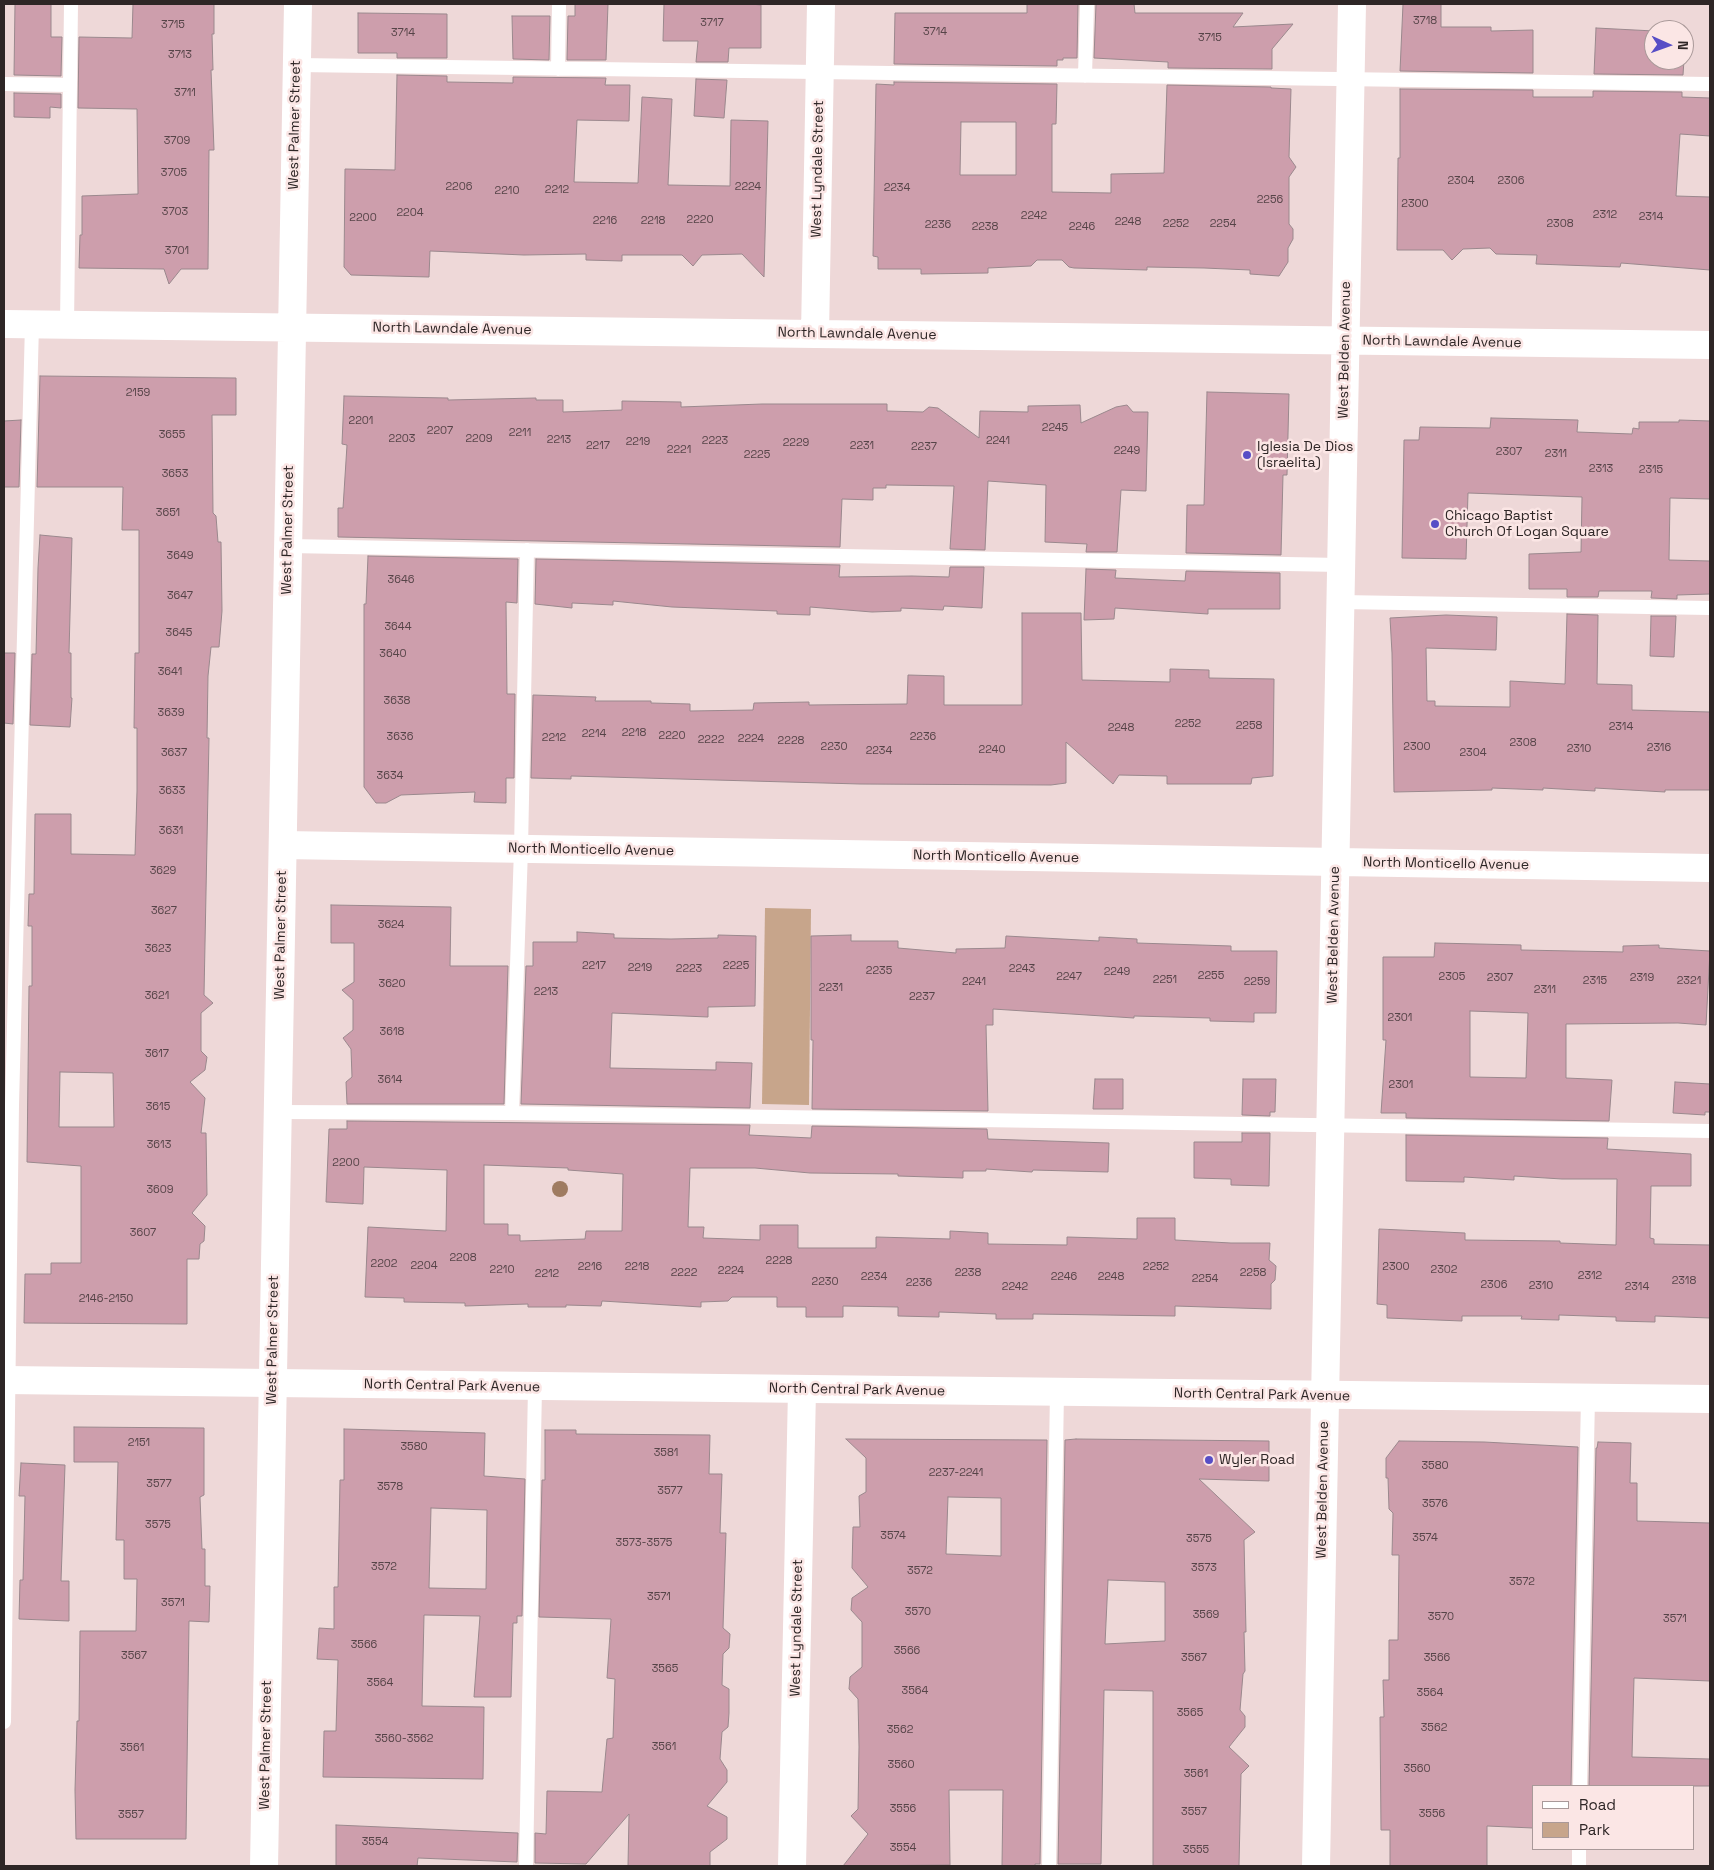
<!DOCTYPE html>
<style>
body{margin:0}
#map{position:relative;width:1714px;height:1870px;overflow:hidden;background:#eed8d8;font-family:"Space Grotesk",sans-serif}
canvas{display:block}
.frame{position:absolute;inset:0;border:5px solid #2e2626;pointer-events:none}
.legend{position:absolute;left:1532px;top:1785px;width:162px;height:65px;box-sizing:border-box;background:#fbe6e5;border:1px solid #a99999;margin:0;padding:6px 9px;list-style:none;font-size:15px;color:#2e2626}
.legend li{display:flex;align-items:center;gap:10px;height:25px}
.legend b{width:25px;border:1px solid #a99999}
.north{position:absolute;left:1644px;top:20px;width:50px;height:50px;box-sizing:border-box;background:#fbe6e5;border:1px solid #a99999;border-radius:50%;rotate:92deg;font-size:14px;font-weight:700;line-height:20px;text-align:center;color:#2e2626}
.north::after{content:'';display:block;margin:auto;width:18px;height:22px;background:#574ec6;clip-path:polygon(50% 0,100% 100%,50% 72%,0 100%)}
</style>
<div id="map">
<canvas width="1714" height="1870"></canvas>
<div class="frame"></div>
<ul class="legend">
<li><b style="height:6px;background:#fff"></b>Road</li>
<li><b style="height:14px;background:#c7a58b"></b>Park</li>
</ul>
<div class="north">N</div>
</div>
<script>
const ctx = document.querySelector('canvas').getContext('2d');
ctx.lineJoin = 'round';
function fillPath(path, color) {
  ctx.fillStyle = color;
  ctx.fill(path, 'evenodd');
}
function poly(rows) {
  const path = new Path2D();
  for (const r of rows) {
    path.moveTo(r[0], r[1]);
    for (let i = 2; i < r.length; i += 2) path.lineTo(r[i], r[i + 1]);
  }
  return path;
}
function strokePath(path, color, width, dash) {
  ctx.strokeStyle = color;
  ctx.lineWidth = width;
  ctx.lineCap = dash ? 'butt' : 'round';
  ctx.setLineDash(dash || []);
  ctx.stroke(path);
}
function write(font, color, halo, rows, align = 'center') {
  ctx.font = font + ' "Space Grotesk",sans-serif';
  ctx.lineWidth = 5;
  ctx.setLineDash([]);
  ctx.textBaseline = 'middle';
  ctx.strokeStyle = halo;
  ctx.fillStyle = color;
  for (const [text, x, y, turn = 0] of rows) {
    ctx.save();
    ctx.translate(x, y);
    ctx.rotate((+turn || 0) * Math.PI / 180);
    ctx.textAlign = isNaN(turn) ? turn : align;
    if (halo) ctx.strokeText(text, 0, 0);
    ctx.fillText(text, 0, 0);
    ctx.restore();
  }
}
const green = poly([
 [765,908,811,909,809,1105,762,1104]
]);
const building = poly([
 [15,4,51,4,51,37,62,37,61,76,14,75,15,4],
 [133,4,214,4,214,34,212,34,213,70,211,70,214,150,209,150,208,269,181,269,169,284,164,269,79,268,80,235,82,235,82,196,138,194,137,109,78,108,79,37,132,38,133,4],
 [575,4,608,4,606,60,567,60,568,16,575,16,575,4],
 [664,4,751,4,761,5,761,48,729,48,728,62,696,62,698,41,663,41,664,4],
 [1027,4,1078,4,1077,58,1063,58,1063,60,1057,60,1057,66,894,64,895,13,1027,13,1027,4],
 [1096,4,1134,4,1135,13,1243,13,1233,27,1293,24,1272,49,1272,69,1168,68,1168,62,1094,58,1096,4],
 [1403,4,1441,4,1441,27,1491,27,1491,31,1533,30,1533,73,1400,71,1403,4],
 [358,13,447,14,447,58,397,58,397,53,358,53,358,13],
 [512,16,550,16,549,60,513,59,512,16],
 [1596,28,1654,31,1654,60,1684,60,1683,75,1594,74,1596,28],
 [397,75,447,76,447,82,513,83,513,77,606,78,605,85,630,85,629,121,577,120,574,182,638,183,642,97,672,99,668,185,730,186,731,120,768,121,764,277,742,254,702,255,693,266,682,255,622,255,622,261,586,260,586,254,524,255,430,251,429,277,351,275,344,267,345,169,395,170,397,75],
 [696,79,727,80,724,118,694,116,696,79],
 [894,82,1057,84,1056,124,1052,124,1052,192,1111,193,1111,174,1164,173,1167,85,1271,87,1271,88,1291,89,1289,157,1296,167,1289,177,1289,224,1293,229,1293,239,1288,248,1288,262,1279,276,1250,274,1250,270,1204,268,1147,267,1147,270,1074,268,1069,267,1062,260,1037,260,1031,266,988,268,988,273,921,274,921,269,878,269,878,257,873,256,876,84,894,85,894,82],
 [961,122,1016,122,1016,175,960,175,961,122],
 [1400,89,1533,90,1533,97,1593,97,1593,91,1682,92,1682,97,1710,98,1710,136,1680,134,1676,196,1710,197,1710,270,1621,263,1620,267,1536,264,1537,255,1496,254,1490,248,1463,249,1452,260,1443,250,1397,250,1398,158,1400,158,1400,89],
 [14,93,61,94,61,108,50,107,50,118,14,117,14,93],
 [40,376,236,378,236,415,212,415,213,513,216,516,218,542,221,542,222,611,219,647,211,647,208,676,207,738,209,738,204,995,213,1003,201,1013,201,1051,207,1057,205,1070,190,1082,205,1098,201,1133,206,1133,207,1195,192,1213,205,1226,204,1241,200,1244,199,1259,187,1259,187,1324,24,1323,25,1274,51,1274,51,1263,81,1263,81,1166,27,1162,29,986,32,986,32,926,28,926,29,894,34,894,35,814,71,814,71,854,135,855,137,791,137,728,134,728,135,653,139,653,139,530,122,530,123,487,37,487,40,376],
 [60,1072,113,1073,114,1127,59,1127,60,1072],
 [1207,392,1289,394,1287,475,1283,475,1281,555,1186,553,1187,505,1204,505,1207,392],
 [344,396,448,398,448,400,536,398,536,400,563,400,563,412,622,410,622,401,681,402,681,407,762,404,887,404,887,411,923,412,929,407,938,408,979,438,980,411,1028,412,1028,406,1080,405,1081,423,1116,407,1127,405,1133,412,1148,412,1146,491,1121,490,1117,552,1086,552,1087,544,1045,542,1046,485,988,481,985,550,950,549,954,486,886,485,886,488,873,488,873,500,842,499,840,547,338,537,338,508,343,508,347,445,342,444,344,396],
 [1491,418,1578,420,1577,432,1632,434,1633,428,1639,429,1639,422,1679,422,1679,420,1710,421,1710,499,1670,498,1669,560,1710,561,1710,594,1677,595,1677,599,1651,598,1652,591,1599,591,1598,597,1567,597,1567,589,1529,589,1529,554,1581,552,1582,497,1468,493,1466,559,1402,558,1404,440,1419,440,1420,427,1490,428,1491,418],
 [21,420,19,487,4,487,4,421,21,420],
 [40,535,72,538,69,653,71,653,71,698,72,698,70,727,30,725,32,654,36,654,38,568,40,535],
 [368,556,518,559,517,603,506,602,507,694,515,694,514,778,506,778,506,803,474,802,475,792,401,795,386,803,376,803,364,787,364,604,366,604,368,556],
 [536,559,840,565,839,577,912,576,949,577,950,567,984,567,982,608,944,606,943,610,901,608,901,611,872,612,810,607,810,615,777,614,777,611,672,607,613,601,613,605,572,603,572,608,535,604,536,559],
 [1086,569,1116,570,1115,578,1185,581,1186,571,1280,573,1280,609,1208,609,1208,614,1115,608,1114,619,1084,620,1086,569],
 [1022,613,1081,613,1082,680,1170,682,1170,669,1209,670,1209,678,1274,679,1273,776,1252,778,1251,784,1167,784,1167,776,1119,775,1113,784,1066,742,1066,783,1051,785,860,784,571,776,571,779,531,778,533,695,596,697,595,701,651,701,651,703,690,704,690,711,753,710,754,703,809,702,809,705,907,704,908,675,944,676,944,705,1022,705,1022,613],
 [1567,614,1598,615,1597,684,1632,685,1632,710,1710,712,1710,790,1665,790,1665,792,1595,788,1595,791,1543,788,1543,790,1492,788,1492,790,1394,792,1392,653,1390,618,1446,615,1497,617,1496,650,1426,648,1427,701,1435,701,1435,706,1510,707,1510,681,1565,684,1567,614],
 [1651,616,1676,616,1674,657,1650,656,1651,616],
 [4,653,15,653,13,724,4,723,4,653],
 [331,905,451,907,450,966,508,966,504,1104,347,1104,346,1082,352,1077,351,1049,343,1038,353,1030,353,1000,342,990,354,982,354,943,331,943,331,905],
 [577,932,614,934,614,938,671,939,718,938,718,935,756,936,755,1006,708,1007,708,1017,612,1013,610,1068,716,1070,716,1062,752,1063,750,1108,521,1104,526,966,533,966,533,942,577,942,577,932],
 [851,935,851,941,898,941,898,948,956,953,956,949,1005,948,1006,936,1099,941,1099,937,1137,939,1137,943,1231,946,1231,951,1277,951,1276,1013,1254,1013,1254,1022,1210,1021,1210,1018,1134,1016,1134,1018,993,1009,993,1025,986,1025,988,1111,812,1109,813,1040,811,1040,811,936,851,935],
 [1435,943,1521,945,1521,950,1623,952,1623,946,1659,945,1659,948,1710,951,1706,1025,1678,1023,1566,1024,1566,1078,1612,1080,1609,1121,1406,1118,1406,1113,1381,1113,1386,1040,1383,1040,1383,957,1434,957,1435,943],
 [1470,1011,1528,1013,1526,1078,1470,1077,1470,1011],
 [1095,1079,1123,1079,1123,1109,1093,1109,1095,1079],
 [1243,1079,1276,1079,1275,1112,1270,1112,1270,1116,1242,1115,1243,1079],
 [1675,1082,1710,1084,1710,1112,1705,1112,1705,1115,1673,1113,1675,1082],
 [347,1121,750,1125,749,1135,811,1138,812,1126,987,1129,988,1139,1109,1143,1108,1172,1033,1170,1032,1172,986,1169,986,1171,963,1171,963,1178,898,1176,898,1174,810,1173,755,1168,690,1168,688,1227,704,1227,703,1238,760,1240,760,1225,798,1225,798,1248,876,1248,876,1237,950,1239,950,1231,988,1233,988,1244,1067,1245,1067,1237,1137,1239,1137,1218,1175,1218,1175,1240,1231,1243,1270,1243,1269,1260,1276,1266,1275,1280,1271,1284,1271,1309,1175,1306,1175,1316,1033,1314,1033,1319,996,1319,996,1314,939,1312,939,1317,898,1316,898,1307,843,1306,843,1317,806,1317,806,1307,777,1307,777,1297,732,1297,728,1301,701,1302,701,1307,602,1301,601,1306,566,1305,566,1307,528,1307,528,1304,465,1306,465,1303,404,1302,404,1298,365,1297,368,1227,446,1231,447,1170,364,1167,363,1204,326,1202,329,1129,347,1129,347,1121],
 [484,1165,568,1168,568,1170,623,1174,622,1231,586,1231,585,1239,520,1241,520,1235,508,1235,508,1224,484,1224,484,1165],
 [1242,1133,1270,1133,1269,1186,1231,1185,1231,1179,1194,1178,1194,1142,1242,1142,1242,1133],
 [1406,1135,1608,1138,1607,1149,1691,1154,1691,1186,1651,1186,1650,1238,1654,1239,1654,1244,1710,1245,1710,1318,1655,1316,1655,1322,1616,1321,1616,1317,1559,1315,1559,1320,1521,1319,1522,1316,1462,1316,1462,1321,1387,1318,1387,1305,1377,1304,1379,1229,1465,1233,1465,1240,1560,1241,1560,1243,1616,1245,1617,1179,1562,1179,1514,1176,1514,1180,1464,1177,1464,1182,1406,1181,1406,1135],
 [74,1427,204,1428,204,1495,200,1497,202,1549,205,1549,205,1586,210,1586,209,1622,189,1621,186,1839,76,1839,75,1790,77,1721,79,1721,80,1631,136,1631,137,1579,124,1579,124,1540,116,1540,118,1462,74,1462,74,1427],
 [344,1429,485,1433,484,1476,525,1479,522,1616,517,1616,517,1623,513,1623,511,1697,474,1697,480,1616,424,1615,422,1706,484,1707,483,1779,323,1777,324,1731,336,1731,338,1660,317,1659,319,1628,334,1629,334,1587,338,1587,340,1480,344,1480,344,1429],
 [431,1508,487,1510,486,1589,429,1588,431,1508],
 [545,1430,576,1430,576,1434,710,1435,709,1474,722,1474,720,1533,726,1533,723,1628,730,1634,729,1648,723,1654,722,1685,729,1689,729,1713,728,1727,722,1732,720,1759,727,1770,727,1782,707,1806,727,1817,727,1839,710,1852,710,1866,628,1866,629,1814,586,1864,535,1863,535,1833,546,1834,547,1791,602,1792,607,1739,613,1738,615,1679,607,1678,611,1619,539,1617,542,1480,545,1480,545,1430],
 [846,1439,1047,1440,1040,1864,1035,1864,1035,1866,1002,1866,1003,1790,949,1790,950,1865,843,1866,868,1834,851,1816,858,1809,859,1747,858,1699,849,1689,850,1677,862,1667,862,1622,851,1610,852,1598,868,1587,852,1568,853,1527,860,1527,859,1496,866,1492,866,1458,846,1439],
 [948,1497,1001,1498,1001,1556,946,1554,948,1497],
 [1076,1439,1269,1441,1269,1481,1199,1479,1255,1532,1244,1540,1246,1632,1244,1632,1245,1671,1243,1674,1240,1710,1245,1716,1245,1727,1229,1747,1249,1766,1241,1774,1239,1866,1153,1866,1153,1691,1104,1690,1101,1864,1058,1864,1065,1440,1076,1439],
 [1108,1580,1165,1582,1165,1641,1105,1644,1108,1580],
 [1399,1441,1484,1442,1578,1447,1571,1786,1533,1786,1533,1828,1487,1826,1487,1866,1390,1866,1390,1830,1381,1830,1380,1717,1384,1717,1383,1680,1389,1680,1389,1640,1398,1640,1399,1555,1392,1555,1393,1513,1389,1509,1388,1478,1386,1478,1386,1458,1399,1441],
 [1598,1442,1631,1443,1630,1483,1637,1483,1637,1521,1710,1523,1710,1681,1634,1678,1632,1757,1710,1759,1710,1786,1589,1786,1596,1448,1597,1448,1598,1442],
 [21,1463,65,1465,61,1581,69,1581,69,1621,19,1619,20,1580,23,1580,25,1496,19,1496,21,1463],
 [336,1825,518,1833,517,1862,418,1858,417,1866,336,1866,336,1825]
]);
const service = poly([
 [297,65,1710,84],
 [558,69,559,4],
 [1085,76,1087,4],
 [4,84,70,85],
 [67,325,71,4],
 [288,546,1341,565],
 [1340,602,1710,608],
 [277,1112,512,1113,1710,1131],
 [512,1113,521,849,527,550],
 [4,1722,12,1105,32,324],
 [1580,1786,1588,1398],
 [526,1866,535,1387],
 [1049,1866,1057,1392],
 [1579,1866,1579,1849]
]);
const minor = poly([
 [4,324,1710,345],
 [815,334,821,4],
 [283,845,1710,868],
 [264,1866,298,4],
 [792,1866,802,1390],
 [1316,1866,1352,4]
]);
const tertiary = poly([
 [4,1380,1710,1399]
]);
const trees = [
 [560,1189]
];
const markers = [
 [1247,455,5,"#574ec6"],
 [1435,524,5,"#574ec6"],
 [1209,1460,5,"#574ec6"]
];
const numberNames = [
 ["3718",1425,21],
 ["3717",712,23],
 ["3715",173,25],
 ["3714",935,32],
 ["3714",403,33],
 ["3715",1210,38],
 ["3713",180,55],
 ["3711",185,93],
 ["3709",177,141],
 ["3705",174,173],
 ["2304",1461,181],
 ["2306",1511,181],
 ["2206",459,187],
 ["2224",748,187],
 ["2234",897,188],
 ["2212",557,190],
 ["2210",507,191],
 ["2256",1270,200],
 ["2300",1415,204],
 ["3703",175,212],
 ["2204",410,213],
 ["2312",1605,215],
 ["2242",1034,216],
 ["2314",1651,217],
 ["2200",363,218],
 ["2220",700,220],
 ["2216",605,221],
 ["2218",653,221],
 ["2248",1128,222],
 ["2252",1176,224],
 ["2254",1223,224],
 ["2308",1560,224],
 ["2236",938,225],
 ["2238",985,227],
 ["2246",1082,227],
 ["3701",177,251],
 ["2159",138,393],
 ["2201",361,421],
 ["2245",1055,428],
 ["2207",440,431],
 ["2211",520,433],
 ["3655",172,435],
 ["2203",402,439],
 ["2209",479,439],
 ["2213",559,440],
 ["2223",715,441],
 ["2241",998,441],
 ["2219",638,442],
 ["2229",796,443],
 ["2217",598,446],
 ["2231",862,446],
 ["2237",924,447],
 ["2221",679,450],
 ["2249",1127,451],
 ["2307",1509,452],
 ["2311",1556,454],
 ["2225",757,455],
 ["2313",1601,469],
 ["2315",1651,470],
 ["3653",175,474],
 ["3651",168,513],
 ["3649",180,556],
 ["3646",401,580],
 ["3647",180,596],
 ["3644",398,627],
 ["3645",179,633],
 ["3640",393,654],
 ["3641",170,672],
 ["3638",397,701],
 ["3639",171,713],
 ["2252",1188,724],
 ["2258",1249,726],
 ["2314",1621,727],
 ["2248",1121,728],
 ["2218",634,733],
 ["2214",594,734],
 ["2220",672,736],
 ["3636",400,737],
 ["2236",923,737],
 ["2212",554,738],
 ["2224",751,739],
 ["2222",711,740],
 ["2228",791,741],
 ["2308",1523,743],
 ["2230",834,747],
 ["2300",1417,747],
 ["2316",1659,748],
 ["2310",1579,749],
 ["2240",992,750],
 ["2234",879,751],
 ["3637",174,753],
 ["2304",1473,753],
 ["3634",390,776],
 ["3633",172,791],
 ["3631",171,831],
 ["3629",163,871],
 ["3627",164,911],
 ["3624",391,925],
 ["3623",158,949],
 ["2217",594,966],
 ["2225",736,966],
 ["2219",640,968],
 ["2223",689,969],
 ["2243",1022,969],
 ["2235",879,971],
 ["2249",1117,972],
 ["2255",1211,976],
 ["2247",1069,977],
 ["2305",1452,977],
 ["2307",1500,978],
 ["2319",1642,978],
 ["2251",1165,980],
 ["2315",1595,981],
 ["2321",1689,981],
 ["2241",974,982],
 ["2259",1257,982],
 ["3620",392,984],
 ["2231",831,988],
 ["2311",1545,990],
 ["2213",546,992],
 ["3621",157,996],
 ["2237",922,997],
 ["2301",1400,1018],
 ["3618",392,1032],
 ["3617",157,1054],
 ["3614",390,1080],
 ["2301",1401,1085],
 ["3615",158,1107],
 ["3613",159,1145],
 ["2200",346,1163],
 ["3609",160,1190],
 ["3607",143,1233],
 ["2208",463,1258],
 ["2228",779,1261],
 ["2202",384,1264],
 ["2204",424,1266],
 ["2216",590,1267],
 ["2218",637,1267],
 ["2252",1156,1267],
 ["2300",1396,1267],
 ["2210",502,1270],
 ["2302",1444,1270],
 ["2224",731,1271],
 ["2222",684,1273],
 ["2238",968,1273],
 ["2258",1253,1273],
 ["2212",547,1274],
 ["2312",1590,1276],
 ["2234",874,1277],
 ["2246",1064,1277],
 ["2248",1111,1277],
 ["2254",1205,1279],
 ["2318",1684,1281],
 ["2230",825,1282],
 ["2236",919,1283],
 ["2306",1494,1285],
 ["2310",1541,1286],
 ["2242",1015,1287],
 ["2314",1637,1287],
 ["2146-2150",106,1299],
 ["2151",139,1443],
 ["3580",414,1447],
 ["3581",666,1453],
 ["3580",1435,1466],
 ["2237-2241",956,1473],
 ["3577",159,1484],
 ["3578",390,1487],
 ["3577",670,1491],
 ["3576",1435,1504],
 ["3575",158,1525],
 ["3574",893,1536],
 ["3574",1425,1538],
 ["3575",1199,1539],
 ["3573-3575",644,1543],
 ["3572",384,1567],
 ["3573",1204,1568],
 ["3572",920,1571],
 ["3572",1522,1582],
 ["3571",659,1597],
 ["3571",173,1603],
 ["3570",918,1612],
 ["3569",1206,1615],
 ["3570",1441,1617],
 ["3571",1675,1619],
 ["3566",364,1645],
 ["3566",907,1651],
 ["3567",134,1656],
 ["3567",1194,1658],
 ["3566",1437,1658],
 ["3565",665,1669],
 ["3564",380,1683],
 ["3564",915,1691],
 ["3564",1430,1693],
 ["3565",1190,1713],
 ["3562",1434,1728],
 ["3562",900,1730],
 ["3560-3562",404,1739],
 ["3561",664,1747],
 ["3561",132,1748],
 ["3560",901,1765],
 ["3560",1417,1769],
 ["3561",1196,1774],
 ["3556",903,1809],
 ["3557",1194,1812],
 ["3556",1432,1814],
 ["3557",131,1815],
 ["3554",375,1842],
 ["3554",903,1848],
 ["3555",1196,1850]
];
const streetNames = [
 ["West Palmer Street",295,125,-89],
 ["West Lyndale Street",818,169,-89],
 ["North Lawndale Avenue",452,329,1],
 ["North Lawndale Avenue",857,334,1],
 ["North Lawndale Avenue",1442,342,1],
 ["West Belden Avenue",1345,350,-89],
 ["West Palmer Street",288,530,-89],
 ["North Monticello Avenue",591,850,1],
 ["North Monticello Avenue",996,857,1],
 ["North Monticello Avenue",1446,864,1],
 ["West Palmer Street",281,935,-89],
 ["West Belden Avenue",1334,935,-89],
 ["West Palmer Street",273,1340,-89],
 ["North Central Park Avenue",452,1386,1],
 ["North Central Park Avenue",857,1390,1],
 ["North Central Park Avenue",1262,1395,1],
 ["West Belden Avenue",1323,1490,-89],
 ["West Lyndale Street",797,1628,-89],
 ["West Palmer Street",266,1745,-89]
];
const poiNames = [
 ["Iglesia De Dios",1257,447],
 ["(Israelita)",1257,463],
 ["Chicago Baptist",1445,516],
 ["Church Of Logan Square",1445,532],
 ["Wyler Road",1219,1460]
];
fillPath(green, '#c7a58b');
fillPath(building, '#cd9eac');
strokePath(building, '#9a888d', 1);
strokePath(service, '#fff', 14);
strokePath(minor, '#fff', 28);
strokePath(tertiary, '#fff', 28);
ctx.fillStyle = '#9f7b61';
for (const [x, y] of trees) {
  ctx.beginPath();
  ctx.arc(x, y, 8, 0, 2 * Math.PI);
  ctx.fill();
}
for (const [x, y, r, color] of markers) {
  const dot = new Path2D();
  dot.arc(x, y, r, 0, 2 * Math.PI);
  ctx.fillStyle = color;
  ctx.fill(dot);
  strokePath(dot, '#fbe6e5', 2);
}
write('11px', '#564448', null, numberNames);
write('14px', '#2e2626', '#fbe6e5', streetNames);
write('14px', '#2e2626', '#fbe6e5', poiNames, 'left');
</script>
